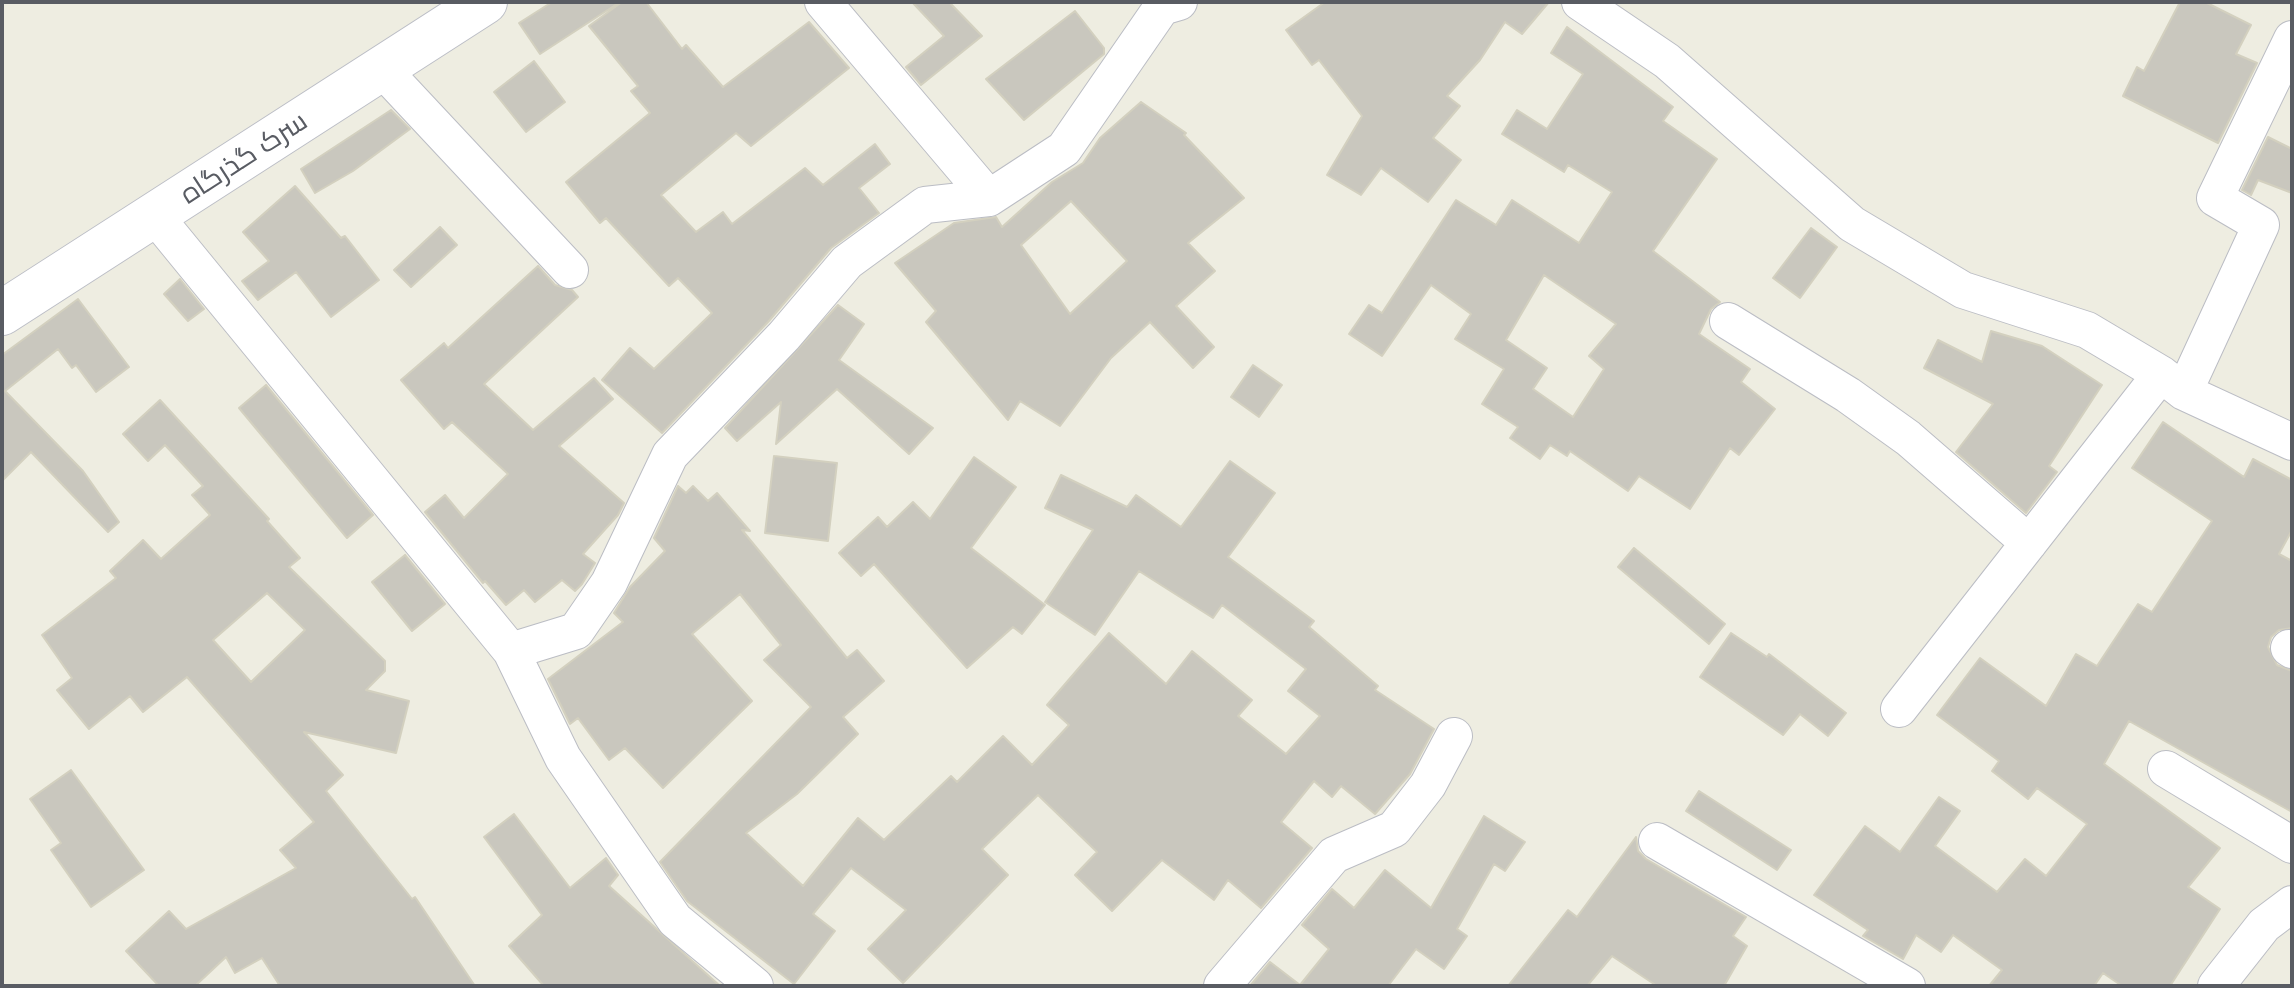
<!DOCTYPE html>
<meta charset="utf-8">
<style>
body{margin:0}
#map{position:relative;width:2294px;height:988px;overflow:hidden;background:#eeede1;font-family:Mulish,sans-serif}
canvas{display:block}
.frame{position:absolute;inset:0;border:4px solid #595c63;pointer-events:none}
</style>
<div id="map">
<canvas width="2294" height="988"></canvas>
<div class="frame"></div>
</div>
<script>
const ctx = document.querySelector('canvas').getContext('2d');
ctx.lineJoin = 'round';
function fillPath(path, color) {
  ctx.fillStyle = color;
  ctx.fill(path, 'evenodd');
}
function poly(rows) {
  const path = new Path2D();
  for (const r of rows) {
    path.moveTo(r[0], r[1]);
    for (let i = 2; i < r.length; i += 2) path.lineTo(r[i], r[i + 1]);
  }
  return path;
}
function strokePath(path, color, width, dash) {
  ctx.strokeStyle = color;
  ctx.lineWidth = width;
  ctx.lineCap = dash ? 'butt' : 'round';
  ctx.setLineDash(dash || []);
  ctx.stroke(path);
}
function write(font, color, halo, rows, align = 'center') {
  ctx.font = font + ' Mulish,Cairo,sans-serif';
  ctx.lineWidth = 7;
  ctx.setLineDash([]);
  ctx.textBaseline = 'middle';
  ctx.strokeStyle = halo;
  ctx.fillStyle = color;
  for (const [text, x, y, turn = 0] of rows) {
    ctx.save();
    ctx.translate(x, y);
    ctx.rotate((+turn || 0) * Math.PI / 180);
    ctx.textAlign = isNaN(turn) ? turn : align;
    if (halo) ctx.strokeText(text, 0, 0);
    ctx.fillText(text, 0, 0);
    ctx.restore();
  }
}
const building = poly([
 [552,2,620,2,540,54,519,23,552,2],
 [622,2,646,2,682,49,686,45,723,87,809,22,849,68,751,146,736,133,661,195,696,232,723,212,732,224,805,168,823,185,875,144,890,164,859,188,879,213,831,248,768,322,662,433,602,380,630,348,654,369,712,313,678,278,669,286,606,218,600,223,566,182,650,113,631,91,638,86,589,26,622,2],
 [912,2,949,2,982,36,921,85,906,67,944,36,912,2],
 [1325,2,1549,2,1522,34,1505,22,1480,60,1447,96,1460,106,1433,138,1461,160,1428,202,1381,168,1361,195,1327,175,1362,116,1319,60,1312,65,1286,30,1325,2],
 [2180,2,2205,2,2251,25,2236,54,2257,63,2218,143,2123,96,2137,67,2144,71,2180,2],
 [1075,11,1104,48,1104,54,1024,120,986,79,1075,11],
 [1567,27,1673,107,1663,121,1717,159,1653,251,1720,302,1711,309,1699,334,1750,369,1741,382,1775,409,1739,455,1730,448,1690,509,1639,476,1628,491,1570,451,1567,456,1550,445,1540,459,1510,438,1518,427,1482,404,1504,369,1455,339,1471,314,1431,285,1382,356,1349,334,1369,305,1382,313,1456,200,1496,225,1512,200,1579,243,1612,192,1568,165,1564,172,1502,134,1517,110,1547,129,1583,74,1551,53,1567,27],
 [1544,275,1616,324,1589,356,1604,369,1573,417,1533,389,1547,368,1506,340,1544,275],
 [534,61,565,102,526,132,494,92,534,61],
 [1141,102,1186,133,1184,135,1244,198,1188,243,1215,271,1176,306,1214,347,1193,368,1150,322,1111,358,1060,426,1020,401,1008,420,926,322,936,311,895,263,954,223,996,217,1002,227,1052,182,1083,163,1100,138,1141,102],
 [1071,201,1127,261,1070,314,1021,245,1071,201],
 [391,110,410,129,353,171,315,193,301,169,391,110],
 [2268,137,2292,149,2292,193,2258,180,2251,195,2242,190,2268,137],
 [295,186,341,238,345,236,379,280,331,317,296,272,258,300,242,281,269,261,243,232,295,186],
 [440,227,457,245,411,287,394,270,440,227],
 [1811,228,1837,247,1800,298,1773,278,1811,228],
 [538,266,555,285,572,290,578,297,484,384,533,430,594,378,613,399,559,446,624,503,618,515,583,554,595,563,582,584,575,591,562,580,535,602,524,590,506,605,485,581,483,583,425,512,445,495,464,518,508,474,452,422,444,429,401,380,444,343,448,348,538,266],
 [180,279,204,309,188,321,164,294,180,279],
 [78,299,129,367,96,392,76,365,72,368,58,349,5,391,83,471,119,522,108,532,31,452,2,481,2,355,78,299],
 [838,305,864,324,839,360,933,428,909,454,837,389,776,444,781,402,737,441,725,428,838,305],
 [1991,331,2042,346,2102,385,2049,466,2057,472,2026,513,1956,452,1993,404,1924,368,1938,340,1982,362,1991,331],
 [1253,365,1282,385,1259,417,1231,397,1253,365],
 [266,385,373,515,347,538,239,408,266,385],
 [160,400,269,519,267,521,300,558,289,567,385,661,385,671,366,690,409,701,396,753,304,732,343,775,326,791,412,899,415,897,475,986,280,986,262,958,235,973,226,957,195,986,159,986,126,951,169,911,186,929,296,868,280,850,314,822,187,677,143,712,130,696,89,729,57,690,72,678,42,635,116,578,110,571,143,540,161,559,210,515,192,495,203,486,165,445,148,461,123,434,160,400],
 [267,593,305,630,251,682,213,640,267,593],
 [2163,422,2244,477,2253,459,2292,480,2292,530,2279,554,2292,561,2292,628,2279,630,2271,637,2268,647,2277,665,2292,671,2292,812,2129,721,2104,764,2220,848,2188,887,2220,909,2170,986,2122,986,2103,973,2094,986,1989,986,2002,970,1953,935,1941,952,1916,935,1903,959,1863,936,1868,930,1814,895,1865,826,1900,852,1939,797,1960,811,1935,846,1997,892,2025,859,2046,876,2087,824,2037,788,2028,799,1992,771,1999,761,1937,715,1980,658,2046,706,2076,654,2097,666,2138,604,2152,612,2212,521,2132,468,2163,422],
 [774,456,837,463,828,541,765,533,774,456],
 [974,457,1016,487,971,548,1045,605,1022,634,1013,627,967,668,874,564,861,576,839,553,878,517,887,527,913,502,930,519,974,457],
 [1230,461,1275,493,1228,557,1314,621,1309,627,1378,686,1375,690,1434,729,1410,774,1375,814,1341,786,1332,797,1314,781,1281,822,1312,848,1261,908,1228,880,1214,900,1162,860,1112,911,1075,875,1097,852,1038,795,982,849,1008,875,903,983,868,949,906,910,851,868,813,914,835,931,794,984,687,901,660,862,811,707,764,660,781,645,740,594,692,634,752,701,663,788,625,748,609,760,578,718,570,724,548,679,623,622,614,613,630,587,665,551,654,538,678,486,686,493,693,486,708,501,717,493,750,531,742,530,847,658,857,650,884,681,843,717,858,734,797,794,746,833,803,886,858,818,884,840,951,776,957,782,1003,736,1032,765,1069,725,1047,705,1109,633,1166,684,1192,651,1252,700,1238,716,1286,754,1320,716,1288,691,1306,669,1222,605,1213,618,1139,571,1095,635,1045,602,1093,530,1045,508,1061,475,1127,507,1136,495,1181,527,1230,461],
 [1634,548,1725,624,1709,644,1618,567,1634,548],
 [405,555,445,604,412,631,372,582,405,555],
 [1731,633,1767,657,1769,654,1846,713,1828,736,1800,714,1783,735,1700,677,1731,633],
 [71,770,144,870,91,907,51,850,61,843,30,799,71,770],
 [1699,791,1791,850,1777,870,1686,811,1699,791],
 [514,814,570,888,606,858,618,875,609,886,720,986,544,986,509,946,542,915,484,837,514,814],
 [1484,816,1525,842,1505,871,1494,864,1457,929,1467,936,1444,969,1416,949,1388,986,1250,986,1270,962,1300,985,1329,949,1302,925,1332,889,1354,908,1385,870,1431,908,1484,816],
 [1636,837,1638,851,1646,859,1746,917,1733,936,1747,946,1724,986,1657,986,1612,956,1587,986,1508,986,1568,910,1577,917,1636,837]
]);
const street = poly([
 [823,2,989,198],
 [1580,2,1667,61,1852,224,1963,290,2087,330,2161,374,2184,392,2292,442],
 [382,69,570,270],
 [155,216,511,651,563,758,675,920,755,986],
 [1728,321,1848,395,1908,438,2029,543],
 [2184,392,2261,225,2215,198,2292,39],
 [2289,648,2292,650],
 [511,651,576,631,609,583,670,455,784,336,847,262,925,205,989,198,1064,149,1162,7,1179,2],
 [1899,709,2161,374],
 [2166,769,2292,845],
 [1657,841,1907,986],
 [1222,986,1334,855,1394,829,1428,785,1454,736],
 [2216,986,2264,925,2292,904]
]);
const secondary = poly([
 [2,313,485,2]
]);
const streetNames = [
 ["سرک گذرگاه",244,158,-33]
];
fillPath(building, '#c9c7be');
strokePath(building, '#d3d0bf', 2);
strokePath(street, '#bbbdc4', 38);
strokePath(secondary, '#bcbec6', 46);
strokePath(street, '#fff', 36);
strokePath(secondary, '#fff', 44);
write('28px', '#595c63', '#fff', streetNames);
</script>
